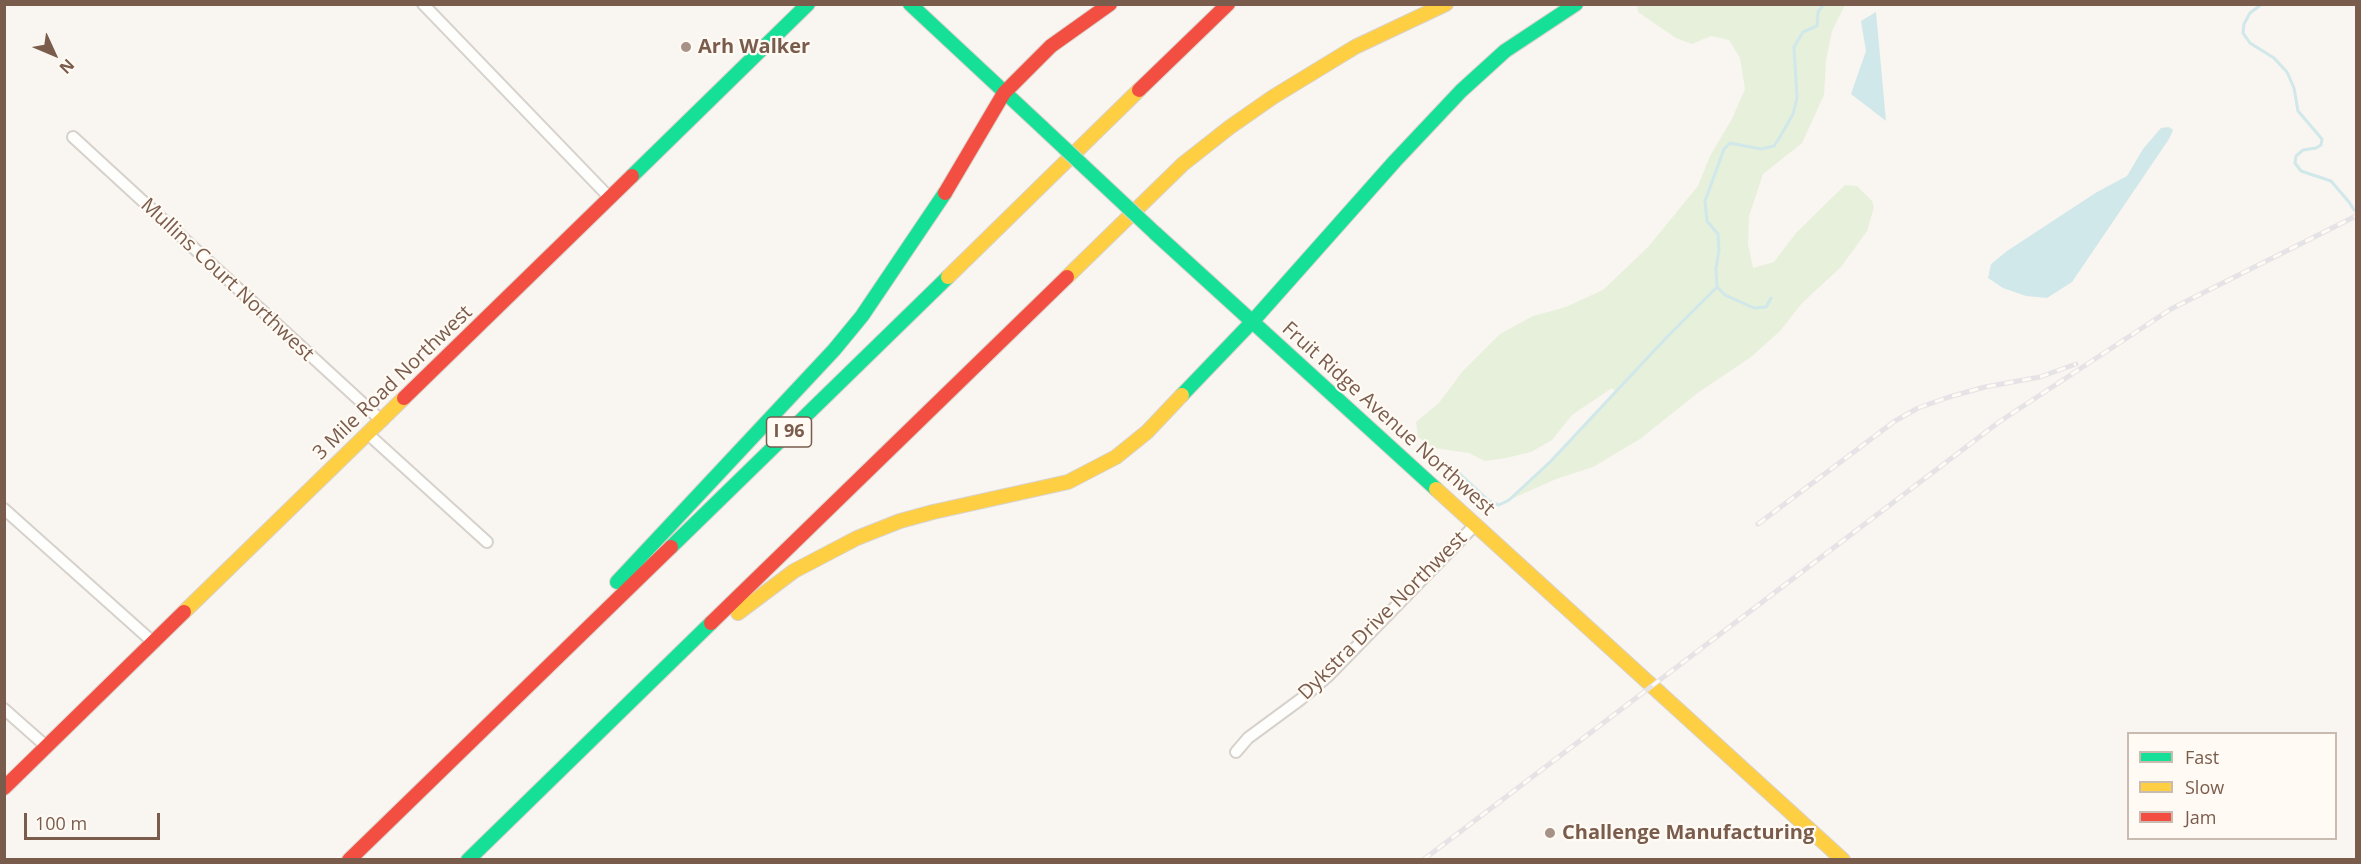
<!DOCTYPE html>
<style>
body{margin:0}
#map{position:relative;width:2361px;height:864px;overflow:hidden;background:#f9f5f0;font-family:"Open Sans",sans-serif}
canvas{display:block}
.frame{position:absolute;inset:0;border:6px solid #7a5c4d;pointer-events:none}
.legend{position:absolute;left:2127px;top:732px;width:210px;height:108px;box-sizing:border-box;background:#fffaf3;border:2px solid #cabbb1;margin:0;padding:8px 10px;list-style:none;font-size:18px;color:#7a5c4d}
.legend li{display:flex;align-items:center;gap:12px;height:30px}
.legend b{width:30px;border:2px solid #cabbb1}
.north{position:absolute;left:24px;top:24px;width:60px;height:60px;-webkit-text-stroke:4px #fffaf3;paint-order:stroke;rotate:134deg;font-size:16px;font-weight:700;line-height:24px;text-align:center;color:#7a5c4d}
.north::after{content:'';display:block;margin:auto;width:21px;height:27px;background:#7a5c4d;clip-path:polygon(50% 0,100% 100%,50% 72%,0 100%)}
.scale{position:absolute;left:24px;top:813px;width:136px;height:27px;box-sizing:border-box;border:3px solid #7a5c4d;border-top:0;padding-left:8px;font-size:18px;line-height:21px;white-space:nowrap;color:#7a5c4d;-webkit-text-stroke:4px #fffaf3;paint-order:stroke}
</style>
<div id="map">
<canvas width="2361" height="864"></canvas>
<div class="frame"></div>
<ul class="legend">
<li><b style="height:8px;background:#16e098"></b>Fast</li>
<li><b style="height:8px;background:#ffcf43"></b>Slow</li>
<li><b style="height:8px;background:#f24e42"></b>Jam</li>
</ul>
<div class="north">N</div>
<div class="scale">100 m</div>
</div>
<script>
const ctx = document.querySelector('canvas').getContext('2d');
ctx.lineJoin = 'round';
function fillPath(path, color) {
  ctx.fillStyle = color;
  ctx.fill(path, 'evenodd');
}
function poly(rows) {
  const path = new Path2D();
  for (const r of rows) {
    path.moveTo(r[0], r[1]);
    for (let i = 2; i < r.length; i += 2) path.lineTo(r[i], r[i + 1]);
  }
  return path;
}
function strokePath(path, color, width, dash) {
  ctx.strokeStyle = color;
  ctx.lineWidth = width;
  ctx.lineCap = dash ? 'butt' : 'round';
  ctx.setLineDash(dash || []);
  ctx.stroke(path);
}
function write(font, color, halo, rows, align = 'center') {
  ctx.font = font + ' "Open Sans",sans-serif';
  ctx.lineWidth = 4.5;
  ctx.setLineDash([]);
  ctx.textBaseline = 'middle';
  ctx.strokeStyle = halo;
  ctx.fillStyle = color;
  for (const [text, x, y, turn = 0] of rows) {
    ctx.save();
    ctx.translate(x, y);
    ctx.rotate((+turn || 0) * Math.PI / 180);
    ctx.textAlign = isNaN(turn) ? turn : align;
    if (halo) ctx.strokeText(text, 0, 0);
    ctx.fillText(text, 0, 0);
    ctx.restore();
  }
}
const green = poly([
 [1637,5,1845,5,1832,31,1826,60,1824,95,1802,143,1763,174,1749,216,1748,244,1753,268,1774,262,1796,233,1845,185,1857,186,1872,201,1874,207,1867,231,1841,267,1802,303,1780,331,1751,357,1699,392,1640,439,1593,467,1556,479,1509,500,1551,461,1615,392,1612,388,1572,415,1552,440,1531,452,1506,458,1485,461,1469,453,1434,448,1418,437,1416,422,1439,403,1462,372,1500,334,1533,316,1566,307,1603,290,1648,247,1698,186,1710,156,1732,119,1745,89,1740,58,1729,40,1711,36,1692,44,1676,38,1638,12]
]);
const water = poly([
 [1876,12,1886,121,1851,94,1866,51,1861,21],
 [2169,127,2173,130,2169,139,2072,282,2047,298,2026,296,2003,288,1988,278,1991,264,2007,251,2097,192,2127,176,2143,149,2161,128]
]);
const stream = poly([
 [2262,4,2250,13,2244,24,2243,33,2250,43,2274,58,2287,72,2294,88,2298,111,2322,139,2321,145,2316,148,2303,150,2296,156,2295,163,2301,171,2331,181,2349,202,2354,210],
 [1771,298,1766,307,1754,308,1725,295,1717,287,1716,268,1719,251,1718,234,1707,221,1705,201,1724,149,1730,143,1761,149,1774,146,1780,137,1793,114,1797,98,1794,47,1803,32,1817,26,1818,12,1824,4],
 [1459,473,1489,501,1499,505,1509,500,1551,461,1666,338,1717,287]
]);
const street = poly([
 [423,4,610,198],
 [73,137,382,421],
 [368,434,487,542],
 [4,509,154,643],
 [4,709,47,747],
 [1236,752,1248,738,1301,699,1327,677,1475,525]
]);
const fast = poly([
 [910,4,1043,128],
 [632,176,808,4],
 [1155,233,1436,489],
 [1182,395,1252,322,1395,161,1461,91,1505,51,1576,4],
 [671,547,948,277],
 [617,582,834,350,862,316,945,193],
 [468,860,711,623]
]);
const slow = poly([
 [948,277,1139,90],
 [1067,277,1183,164,1230,127,1273,97,1355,47,1446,4],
 [1436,489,1843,860],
 [184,612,404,398],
 [738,613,794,571,857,538,900,521,933,512,1068,482,1116,457,1147,432,1182,395]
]);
const jam = poly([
 [1139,90,1228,4],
 [945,193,1004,93,1051,46,1110,4],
 [404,398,632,176],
 [711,623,1067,277],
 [4,788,184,612],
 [349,860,671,547]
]);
const rail = poly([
 [1758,524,1895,421,1918,408,1949,397,1985,387,2040,377,2076,364],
 [1423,860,1999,422,2171,309,2356,216]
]);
const fastBridge = poly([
 [1043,128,1155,233]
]);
const markers = [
 [686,47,6,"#a69286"],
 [1550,833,6,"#a69286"]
];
const shields = [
 [789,432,45]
];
const shieldNames = [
 ["I 96",789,432]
];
const poiNames = [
 ["Arh Walker",698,47],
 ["Challenge Manufacturing",1562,833]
];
const streetNames = [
 ["Mullins Court Northwest",227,280,43],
 ["3 Mile Road Northwest",393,383,-44],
 ["Fruit Ridge Avenue Northwest",1388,419,42],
 ["Dykstra Drive Northwest",1383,616,-45]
];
fillPath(green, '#e7f0db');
fillPath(water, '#d0e8ea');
strokePath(stream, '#d0e8ea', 3);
strokePath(street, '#d7d1cb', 14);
strokePath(fast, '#d9d2cb', 16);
strokePath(slow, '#d9d2cb', 16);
strokePath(jam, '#d9d2cb', 16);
strokePath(street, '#fefefd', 10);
strokePath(fast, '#16e098', 14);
strokePath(slow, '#ffcf43', 14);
strokePath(jam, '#f24e42', 14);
strokePath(rail, '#e6e3e7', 5);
strokePath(rail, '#fffaf3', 3, [9]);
strokePath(fastBridge, '#d9d2cb', 16, []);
strokePath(fastBridge, '#16e098', 14);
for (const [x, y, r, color] of markers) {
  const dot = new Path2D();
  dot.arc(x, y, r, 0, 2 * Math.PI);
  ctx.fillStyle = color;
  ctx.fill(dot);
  strokePath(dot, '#fffaf3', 2);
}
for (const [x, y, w] of shields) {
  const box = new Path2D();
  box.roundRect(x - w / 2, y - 15, w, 30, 4.5);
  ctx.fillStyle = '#fffaf3';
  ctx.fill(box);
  strokePath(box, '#7a5c4d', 1.5);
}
write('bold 18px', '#7a5c4d', null, shieldNames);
write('bold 20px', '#7a5c4d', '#fffaf3', poiNames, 'left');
write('20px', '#7a5c4d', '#fffaf3', streetNames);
</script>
